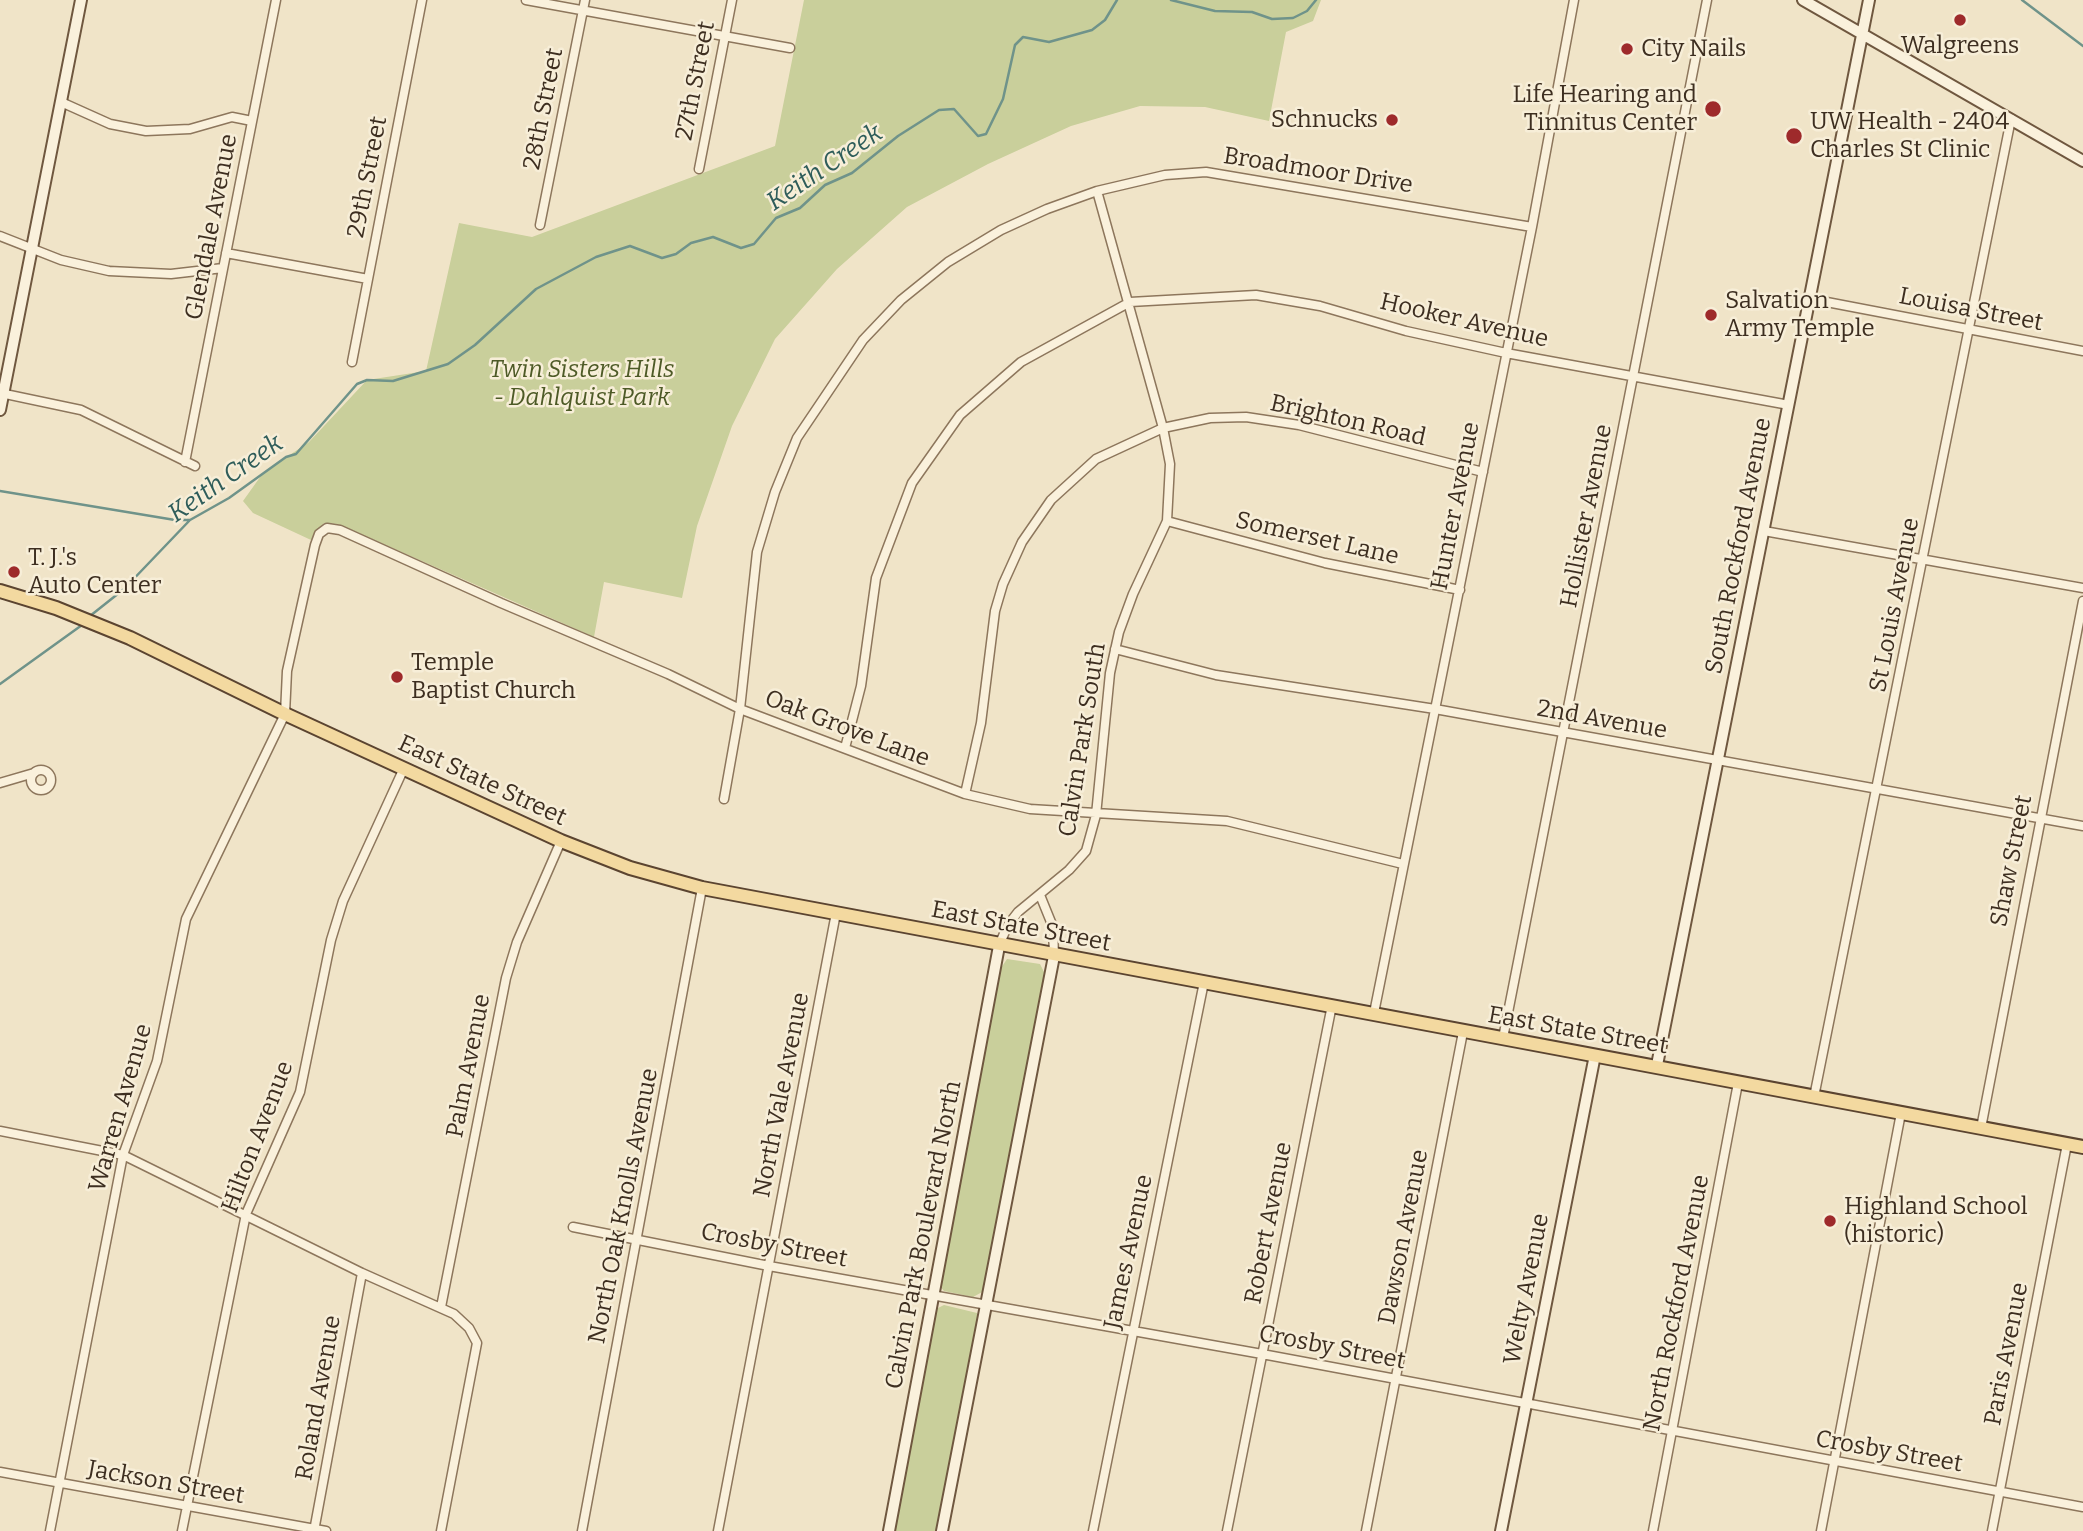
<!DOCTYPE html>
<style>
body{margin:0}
canvas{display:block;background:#f0e4c8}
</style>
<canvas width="2083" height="1531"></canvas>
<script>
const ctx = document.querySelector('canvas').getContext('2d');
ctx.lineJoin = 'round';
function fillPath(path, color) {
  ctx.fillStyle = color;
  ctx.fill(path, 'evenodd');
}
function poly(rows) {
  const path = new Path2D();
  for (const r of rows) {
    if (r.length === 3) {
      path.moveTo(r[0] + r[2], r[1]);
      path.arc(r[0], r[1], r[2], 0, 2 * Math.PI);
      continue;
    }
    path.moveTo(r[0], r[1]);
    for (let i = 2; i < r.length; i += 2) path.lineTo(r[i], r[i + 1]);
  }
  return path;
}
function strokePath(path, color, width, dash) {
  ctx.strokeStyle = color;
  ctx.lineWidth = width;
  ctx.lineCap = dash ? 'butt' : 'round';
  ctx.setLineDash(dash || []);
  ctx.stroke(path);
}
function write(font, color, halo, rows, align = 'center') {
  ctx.font = font + ' Bitter,serif';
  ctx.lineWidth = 5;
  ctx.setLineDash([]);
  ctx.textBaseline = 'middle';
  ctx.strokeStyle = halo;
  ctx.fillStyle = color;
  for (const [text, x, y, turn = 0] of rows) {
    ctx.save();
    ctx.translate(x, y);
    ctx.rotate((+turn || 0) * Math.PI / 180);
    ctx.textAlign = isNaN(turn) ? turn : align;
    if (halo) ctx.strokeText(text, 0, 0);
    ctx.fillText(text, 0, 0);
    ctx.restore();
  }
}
const green = poly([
 [804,0,1321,0,1313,21,1286,32,1269,121,1205,107,1140,106,1071,126,988,164,907,207,837,269,775,339,732,426,697,526,682,598,604,582,594,637,338,524,324,523,311,540,253,513,243,501,263,473,309,442,367,380,426,371,459,223,532,237,775,146],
 [1007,959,1040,964,1045,974,984,1291,973,1297,944,1291,940,1286,1001,968],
 [944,1305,977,1313,978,1321,937,1531,893,1531,936,1309]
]);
const stream = poly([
 [1171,0,1215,11,1252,12,1272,19,1293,18,1307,11,1316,0],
 [2022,0,2083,46],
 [0,491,175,520,190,520],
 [90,616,124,589,190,520,229,498,286,457,296,454,357,384,367,380,393,381,448,364,475,345,536,289,596,257,630,246,662,258,676,254,691,243,713,237,741,248,754,244,776,218,800,208,825,185,852,173,898,136,939,110,954,109,978,136,986,134,1003,99,1015,45,1023,37,1049,42,1092,30,1105,20,1117,0],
 [0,684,82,625]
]);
const street = poly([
 [526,0,790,48],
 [61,102,110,124,146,131,190,129,232,117,252,121],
 [699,169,732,0],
 [540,225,585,0],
 [0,236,61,260,109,271,171,274,223,268],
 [226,253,368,279],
 [1811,299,2083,351],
 [352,362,422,0],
 [0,393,81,410,195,466],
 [185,462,276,0],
 [1167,521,1325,563,1460,590],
 [1764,531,2083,588],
 [1115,649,1216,675,1435,709,2083,826],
 [845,748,861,686,876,578,912,483,960,415,1021,362,1130,302,1256,295,1320,306,1406,331,1506,353,1789,405],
 [41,780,10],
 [0,783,34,773],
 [965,794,981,723,995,611,1003,584,1022,542,1051,500,1096,459,1163,428,1210,418,1246,417,1299,425,1483,472],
 [724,799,740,709,757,552,775,492,797,438,863,340,901,300,948,262,1001,230,1047,209,1097,191,1165,175,1206,172,1532,227],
 [1040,895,1053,927,1054,956],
 [999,945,1008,925,1018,912,1069,870,1086,851,1096,815,1110,673,1119,632,1133,594,1167,521,1170,464,1163,428,1097,191],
 [1374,1013,1532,227,1574,0],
 [1503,1038,1707,0],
 [1814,1097,2011,119],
 [1981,1128,2083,601],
 [0,1131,123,1155,362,1273,454,1314,469,1328,477,1343,441,1531],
 [573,1227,769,1266,1262,1354,2083,1507],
 [441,1307,506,978,517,942,561,841],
 [0,1472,326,1531],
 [50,1531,123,1155,157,1061,186,919,285,714,287,671,315,545,319,534,327,528,340,530,501,603,668,674,740,709,965,794,1030,809,1227,821,1403,864],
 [182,1531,246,1214,300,1092,331,940,343,901,404,768],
 [314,1531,362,1273],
 [582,1531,702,888],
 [718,1531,836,913],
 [1093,1531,1204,982],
 [1227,1531,1332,1005],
 [1366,1531,1463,1032],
 [1653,1531,1738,1083],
 [1821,1531,1901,1113],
 [1992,1531,2067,1144]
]);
const secondary = poly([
 [1803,0,2083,161],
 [0,410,81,0],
 [1657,1065,1869,0],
 [889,1531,999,946],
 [942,1531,1054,956],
 [1501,1531,1595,1055]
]);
const primary = poly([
 [0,591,56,608,130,638,285,714,561,841,630,868,702,888,2083,1147]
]);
const markers = [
 [1960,20,7,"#9e2a2b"],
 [1627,49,7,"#9e2a2b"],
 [1713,109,9,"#9e2a2b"],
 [1392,120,7,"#9e2a2b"],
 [1794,136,9,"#9e2a2b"],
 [1711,315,7,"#9e2a2b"],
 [14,572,7,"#9e2a2b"],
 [397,677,7,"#9e2a2b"],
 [1830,1221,7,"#9e2a2b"]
];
const poiNames = [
 ["Walgreens",1960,46,"center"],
 ["City Nails",1641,49],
 ["Life Hearing and",1697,95,"right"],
 ["Tinnitus Center",1697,123,"right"],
 ["Schnucks",1378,120,"right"],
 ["UW Health - 2404",1810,122],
 ["Charles St Clinic",1810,150],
 ["Salvation",1725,301],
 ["Army Temple",1725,329],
 ["T. J.'s",28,558],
 ["Auto Center",28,586],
 ["Temple",411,663],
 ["Baptist Church",411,691],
 ["Highland School",1844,1207],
 ["(historic)",1844,1235]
];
const streetNames = [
 ["27th Street",696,81,-79],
 ["28th Street",544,109,-79],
 ["Broadmoor Drive",1318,171,9],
 ["29th Street",368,177,-79],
 ["Glendale Avenue",212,227,-79],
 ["Louisa Street",1971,310,11],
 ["Hooker Avenue",1464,321,13],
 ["Brighton Road",1348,421,13],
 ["Hunter Avenue",1456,506,-79],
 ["Hollister Avenue",1587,516,-79],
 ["Somerset Lane",1317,539,13],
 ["South Rockford Avenue",1739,546,-79],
 ["St Louis Avenue",1895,605,-79],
 ["2nd Avenue",1602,720,10],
 ["Oak Grove Lane",847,729,21],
 ["Calvin Park South",1083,740,-81],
 ["East State Street",482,781,25],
 ["Shaw Street",2012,861,-79],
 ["East State Street",1021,927,11],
 ["East State Street",1578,1031,10],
 ["Palm Avenue",469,1066,-79],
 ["North Vale Avenue",782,1095,-79],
 ["Warren Avenue",121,1108,-74],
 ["Hilton Avenue",258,1137,-69],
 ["North Oak Knolls Avenue",624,1206,-79],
 ["Robert Avenue",1269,1223,-79],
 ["Calvin Park Boulevard North",924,1235,-79],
 ["Dawson Avenue",1404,1237,-79],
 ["Crosby Street",774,1246,11],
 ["James Avenue",1129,1252,-78],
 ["Welty Avenue",1527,1289,-79],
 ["North Rockford Avenue",1677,1303,-79],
 ["Crosby Street",1332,1348,11],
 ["Paris Avenue",2007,1354,-79],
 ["Roland Avenue",319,1398,-80],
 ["Crosby Street",1889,1452,10],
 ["Jackson Street",166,1483,10]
];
const parkNames = [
 ["Twin Sisters Hills",582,370],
 ["- Dahlquist Park",582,398]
];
const waterNames = [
 ["Keith Creek",825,168,-34],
 ["Keith Creek",226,479,-35]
];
fillPath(green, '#c9cf9b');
strokePath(stream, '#6f938a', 2.5);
strokePath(street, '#8d765c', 11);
strokePath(secondary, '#6f573f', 14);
strokePath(primary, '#5b4430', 16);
strokePath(street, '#faf1dc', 8);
strokePath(secondary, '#faf1dc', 10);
strokePath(primary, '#f3d9a0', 12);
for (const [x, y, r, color] of markers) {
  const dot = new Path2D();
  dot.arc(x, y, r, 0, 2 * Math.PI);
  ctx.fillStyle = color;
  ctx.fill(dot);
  strokePath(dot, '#f7eed8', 2.5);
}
write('24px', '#3d2e20', '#f7eed8', poiNames, 'left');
write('24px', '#3d2e20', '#f7eed8', streetNames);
write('italic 24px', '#4d5a26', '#f7eed8', parkNames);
write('italic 26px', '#2f5d5a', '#f7eed8', waterNames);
</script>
